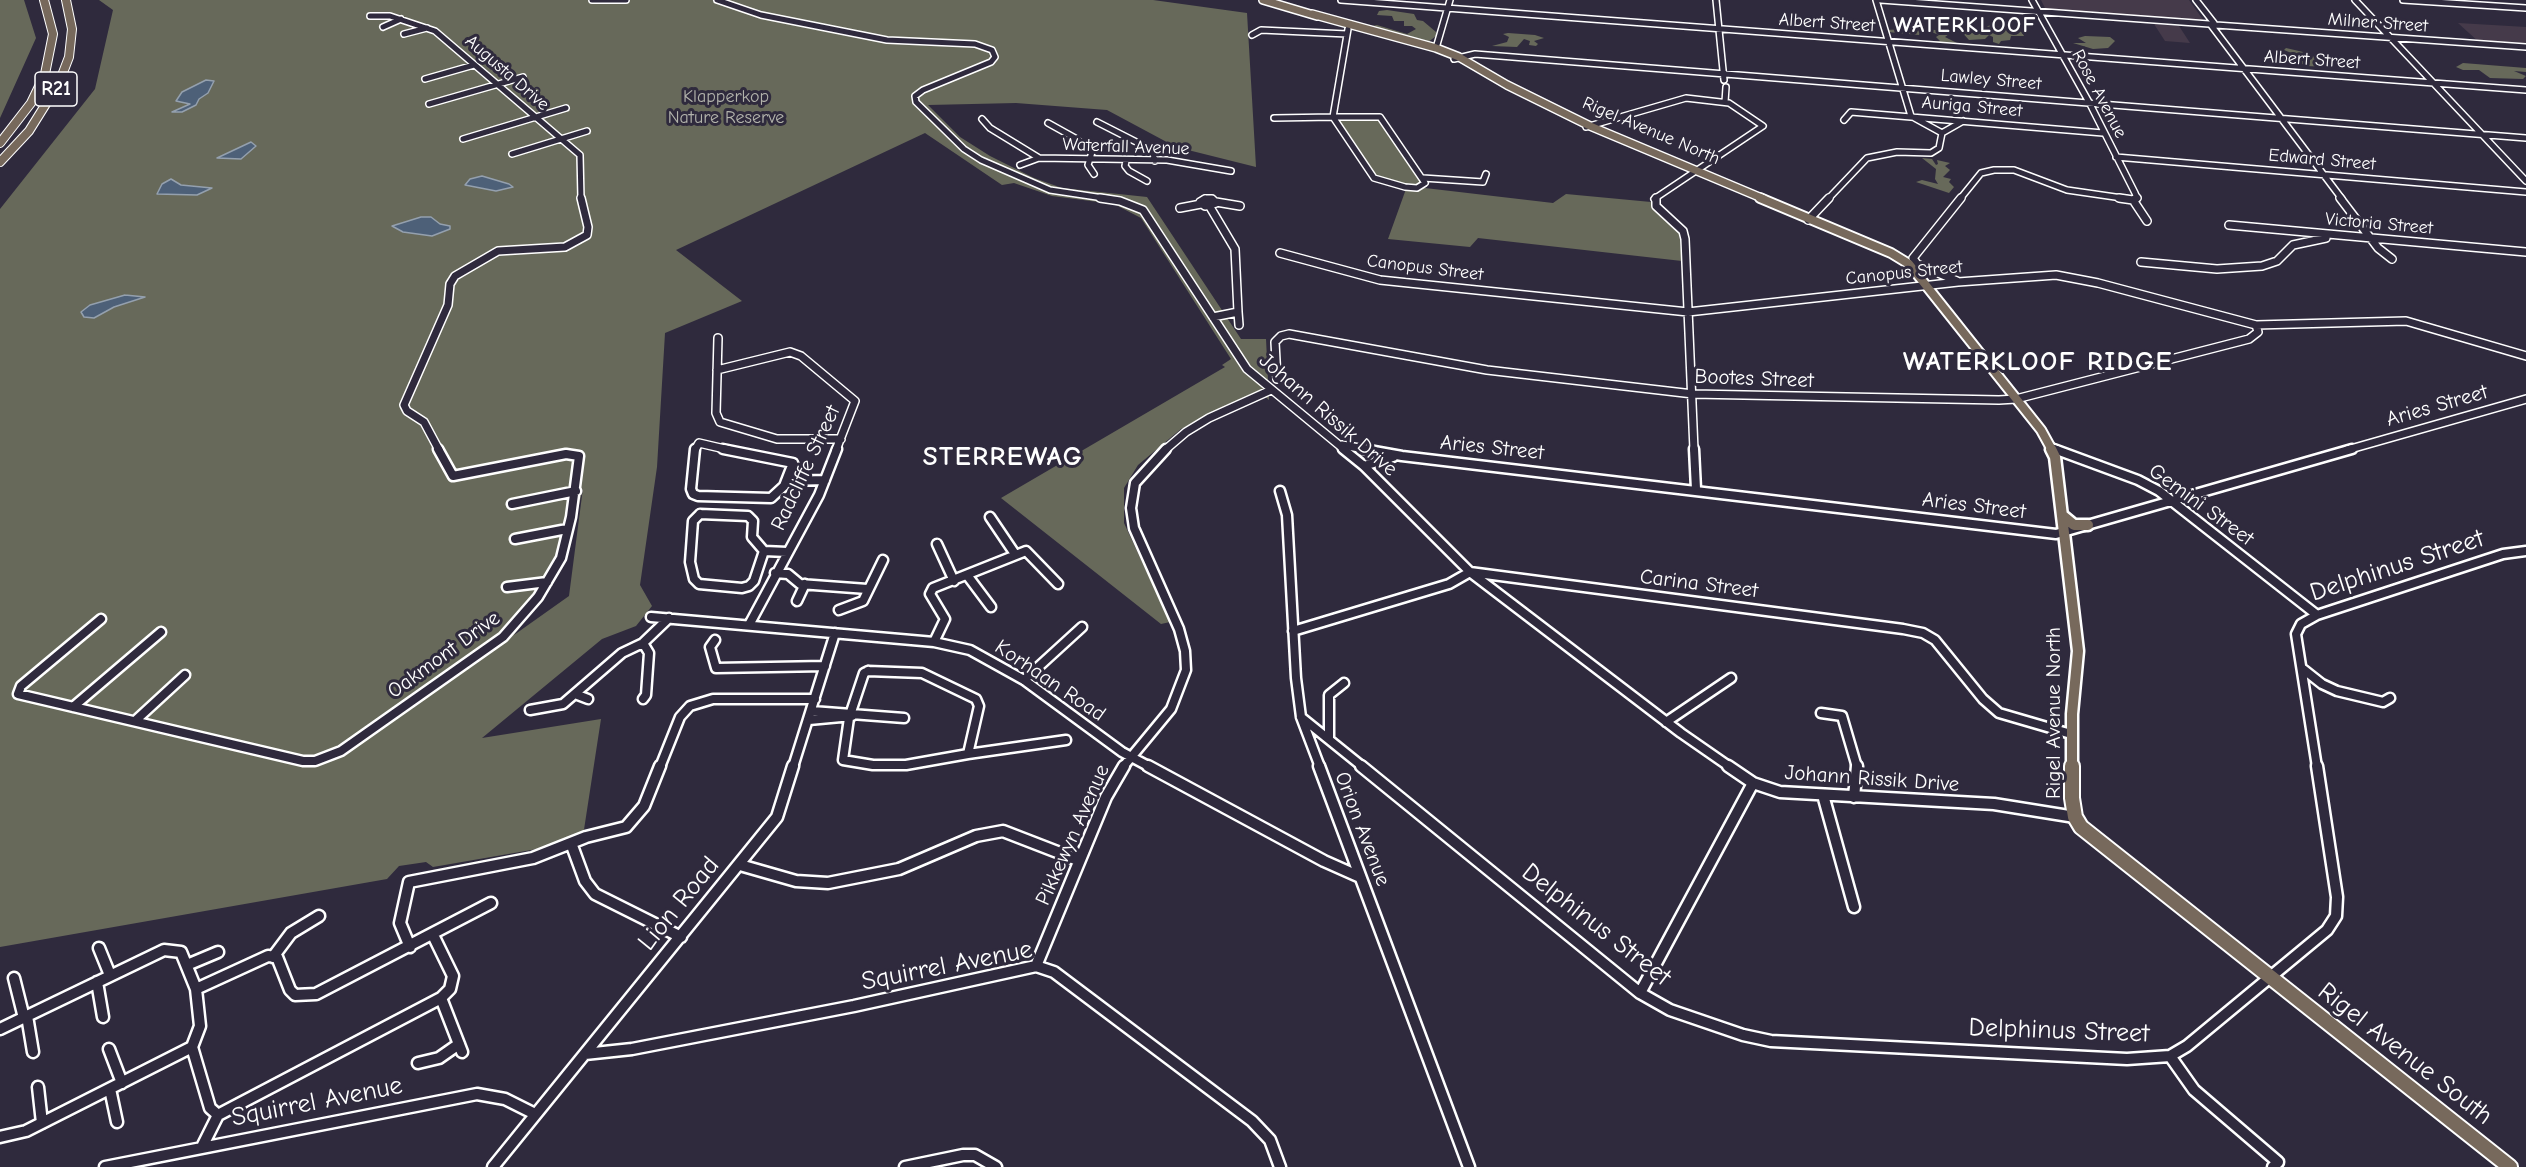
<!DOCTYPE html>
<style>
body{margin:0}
canvas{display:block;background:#2f2a3d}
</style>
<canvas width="2526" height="1167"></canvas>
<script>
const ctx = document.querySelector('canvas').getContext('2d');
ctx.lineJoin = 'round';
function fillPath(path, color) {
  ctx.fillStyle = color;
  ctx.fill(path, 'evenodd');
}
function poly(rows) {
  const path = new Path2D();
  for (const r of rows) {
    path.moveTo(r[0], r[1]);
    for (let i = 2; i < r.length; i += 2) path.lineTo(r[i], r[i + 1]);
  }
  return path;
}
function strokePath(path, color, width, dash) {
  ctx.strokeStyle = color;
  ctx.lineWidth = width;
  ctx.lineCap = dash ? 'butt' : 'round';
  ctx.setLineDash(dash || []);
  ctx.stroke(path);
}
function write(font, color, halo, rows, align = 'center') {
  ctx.font = font + ' "Comic Neue",sans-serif';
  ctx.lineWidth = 6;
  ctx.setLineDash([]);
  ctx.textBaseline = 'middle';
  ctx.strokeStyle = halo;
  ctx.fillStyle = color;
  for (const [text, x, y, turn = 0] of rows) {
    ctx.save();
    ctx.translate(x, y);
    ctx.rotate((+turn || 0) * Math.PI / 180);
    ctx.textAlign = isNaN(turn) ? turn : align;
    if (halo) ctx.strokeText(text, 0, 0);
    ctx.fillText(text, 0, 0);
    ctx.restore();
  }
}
const built = poly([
 [2041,0,2189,0,2204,21,2046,10],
 [2458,23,2526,27,2526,46,2480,43],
 [2154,24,2179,26,2190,43,2165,41]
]);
const green = poly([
 [0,0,24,0,36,38,0,118],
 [99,0,1153,0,1247,13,1256,167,1176,147,1107,110,1016,103,928,105,960,137,990,156,1034,178,1062,188,1147,197,1241,339,1266,339,1269,400,1259,391,1181,429,1138,465,1124,488,1124,523,1170,622,1161,624,1001,498,1225,367,1222,365,1231,359,1141,218,1114,204,1052,196,1014,183,1002,185,925,133,676,250,742,301,665,333,657,467,640,585,652,606,636,626,602,639,482,738,601,719,583,836,566,844,433,867,426,862,399,866,387,879,0,947,0,209,95,89,113,10],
 [583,488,569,596,514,635,545,596,567,556],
 [1387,10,1414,14,1417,20,1423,21,1436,32,1436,36,1427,43,1367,27,1377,25,1407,34,1416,29,1412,26,1404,26,1404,21,1394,21,1392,16,1377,15,1379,11],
 [1915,25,1922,29,1949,31,1949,34,1945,37,1957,43,1924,42,1940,41,1936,37,1939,35,1929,31,1920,31,1919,35,1888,32,1885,30,1909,29],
 [1948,25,1985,28,1990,25,2022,32,2024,36,2011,36,2010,40,2001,41,1999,44,1993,42,1993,37,1989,35,1985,39,1969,40,1959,29],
 [1508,33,1535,35,1544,38,1534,41,1538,44,1536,46,1529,45,1530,41,1524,39,1517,47,1492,46,1507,42,1509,37,1503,34],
 [2085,36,2110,37,2115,41,2108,48,2093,49,2073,43,2086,43,2078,38],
 [2286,48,2303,52,2305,56,2322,57,2329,60,2332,67,2306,66,2295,60,2294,54,2284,50],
 [2463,63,2526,68,2526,72,2514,71,2526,76,2523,79,2490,78,2479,70,2463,70,2456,67],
 [1374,118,1379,120,1421,181,1419,185,1406,186,1377,177,1337,119],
 [1922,158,1932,159,1936,165,1938,164,1937,160,1950,163,1945,166,1950,170,1943,177,1951,179,1949,182,1954,187,1949,193,1916,182,1922,180,1938,184,1935,179,1936,169],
 [1425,188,1553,203,1566,194,1651,202,1679,230,1682,261,1478,238,1470,247,1388,239,1406,189]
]);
const water = poly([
 [206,80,214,81,208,93,199,99,196,105,182,112,172,112,190,104,176,101,182,92,206,80],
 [251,142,256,146,241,159,217,158,251,142],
 [482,176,509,184,513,187,496,191,465,185,470,179,482,176],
 [171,179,181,185,212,188,197,195,157,194,162,184,171,179],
 [421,217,431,217,440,224,450,226,450,229,432,236,403,232,392,226,421,217],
 [125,295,145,297,114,307,94,318,84,317,81,312,90,305,125,295]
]);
const minorFar3 = poly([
 [592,0,626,0],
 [717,0,761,15,887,40,975,44,992,50,995,57,991,62,923,90,915,96,916,102,964,149,981,160,1050,190,1110,199],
 [1341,0,2526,90],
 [1716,0,1724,80],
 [1881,0,2209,24],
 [2032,0,2090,104,2135,193,2137,198,2134,199],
 [2196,0,2214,23],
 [2355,0,2526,181],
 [2403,0,2526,8],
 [370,16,390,16,435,31,580,155,581,199],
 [2211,25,2342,199],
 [2216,25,2526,47],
 [383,27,401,19],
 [404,34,427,28],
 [1252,35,1261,30,1347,34],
 [1436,48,1450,0],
 [1454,59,1475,54,2526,138],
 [425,79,474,65],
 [1725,102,1726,87],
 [429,104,523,77],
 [1333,117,1348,29],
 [1333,117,1380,117,1425,183,1417,188,1405,187,1374,178,1333,117],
 [1274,118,1333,117],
 [982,119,990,128,1039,158],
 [1844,120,1851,112,2103,133],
 [1097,122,1152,150,1155,161],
 [1048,123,1075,138,1092,152,1088,165,1094,174],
 [1586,127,1686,98,1729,103,1763,126,1654,199],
 [1942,133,1963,121],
 [463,139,566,108],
 [512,154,587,131],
 [2116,157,2526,192],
 [1126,161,1125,166,1129,171,1147,181],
 [1020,165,1039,158,1167,160,1231,171],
 [1423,178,1483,182,1486,174],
 [1204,199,1212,199],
 [1828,199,1867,158,1897,152,1931,153,1939,148,1942,133,1911,116,1876,0],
 [1960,199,1981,173,1994,170,2014,170,2067,190,2129,199]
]);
const minorFar2 = poly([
 [1100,198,1120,201,1143,210,1247,369,1345,450],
 [1656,198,1656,206,1683,231,1685,239,1694,450],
 [2119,198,2133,200],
 [2340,198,2378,248,2392,259],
 [1205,199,1212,199,1216,203,1205,206,1200,202,1205,199],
 [2133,200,2137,198],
 [2133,200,2147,221],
 [1216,202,1240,206],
 [1210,207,1235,249,1238,312,1213,317],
 [1180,208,1201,204],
 [1808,220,1829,198],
 [2229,225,2526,252],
 [1280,253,1380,280,1688,312,1958,282,2056,275,2098,283,2256,325,2406,321,2526,356],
 [2141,262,2217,269,2262,266,2277,261,2293,245,2326,238],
 [1957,281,1917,264,1913,258,1961,198],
 [1238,312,1239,325],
 [718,338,716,413,720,422,777,439,841,439],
 [717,370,790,352,801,356,855,401,836,450],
 [1277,379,1275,342,1281,336,1289,334,1487,370,1693,394,1999,400,2016,399,2249,339,2258,332,2256,325],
 [1342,445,1371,450],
 [2052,448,2058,450],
 [439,450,424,422,407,411,404,405,448,305,450,284,455,276,498,251,565,247,587,235,588,227,581,198],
 [695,450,699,443,729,450],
 [1165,450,1186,432,1209,418,1271,390],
 [2347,450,2526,399]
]);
const minorFar1 = poly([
 [695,449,691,489,693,494,698,496,771,498,784,486,793,463,723,449],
 [1343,449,1364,466,1470,572,1681,733,1730,767],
 [1363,449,1402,456,2056,534,2352,449],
 [1694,449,1696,489],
 [2054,449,2138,480,2159,491,2317,615],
 [1364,466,1393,457],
 [786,481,825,480],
 [1280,491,1287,515,1296,678,1301,717,1320,767],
 [512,504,576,491],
 [700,514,748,516,753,521,752,537,764,551,754,581,749,586,742,588,699,584,694,579,690,562,693,521,700,514],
 [990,517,1015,554],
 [515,539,567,529],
 [937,544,954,581],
 [764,551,787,552],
 [775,573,788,574,800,584,867,589],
 [967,575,991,607],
 [507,587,547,582],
 [797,601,805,584],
 [839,610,863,601,883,560],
 [651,617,934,642,970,650,1024,680,1122,752,1150,767],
 [101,619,21,686,18,694,303,761,315,761,341,751,503,637,538,597,561,558,571,517,579,456,566,454,453,476,438,449],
 [749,625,819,495,837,449],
 [1293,631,1449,584,1470,572,1903,629,1923,633,1935,640,1983,699,1999,713,2071,734],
 [715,640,710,647,716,668,825,666],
 [934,642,945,619,930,594,933,588,1026,551,1058,584],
 [643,643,649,653,646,695,643,699],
 [2303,669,2322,684,2337,691,2383,702,2390,698],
 [868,671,922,673,976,699,979,706,968,754,906,765,873,765,843,760,849,718,864,673,868,671],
 [1024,680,1082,627],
 [575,694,588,699],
 [73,707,161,632],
 [530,710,563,704,622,653,643,643,669,618],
 [812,711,904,718],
 [1821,713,1842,716,1857,767],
 [1301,717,1363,767],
 [809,720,852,716],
 [135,721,185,675],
 [1666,722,1731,678],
 [1329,738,1329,695,1344,683],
 [968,754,1066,740],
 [660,767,680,717,690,706,713,699,815,699],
 [793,767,835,633],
 [1123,767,1171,709,1186,670,1185,651,1179,629,1134,528,1131,508,1135,483,1166,449],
 [2317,767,2296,634,2301,624,2317,615,2503,554,2526,551]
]);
const minor = poly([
 [1148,766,1324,861,1360,877],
 [1319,766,1469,1167],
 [1361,766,1640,993,1670,1010,1743,1035,1771,1041,2127,1059,2170,1056,2187,1046,2327,930,2336,916,2337,897,2317,766],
 [1728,766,1753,783,1780,792,1994,804,2075,817],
 [1823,795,1854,907],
 [1854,797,1857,766],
 [571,843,585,881,595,894,681,937],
 [740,865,796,881,828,883,899,869,976,836,1003,831,1078,860],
 [410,947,400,923,409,882,533,858,586,837,626,827,644,806,660,766],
 [99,948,110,975],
 [273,957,291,933,319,916],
 [187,965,218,952],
 [1036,966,1106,797,1124,766],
 [14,978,24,1018],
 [97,982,103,1017],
 [196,989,268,956,277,957,290,990,295,995,316,994,491,903],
 [1640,993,1753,783],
 [441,998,462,1052],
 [27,1016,33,1052],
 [0,1029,164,950,181,952,196,989,200,1026,192,1047,26,1131,0,1137],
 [192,1047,210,1108,218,1115],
 [109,1049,122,1083],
 [585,1054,632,1049,854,1006,1036,966,1054,972,1252,1121,1270,1140,1280,1167],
 [2170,1056,2194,1090,2278,1162,2273,1167],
 [418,1063,439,1058,459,1044],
 [38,1087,42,1123],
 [110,1089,117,1122],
 [218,1115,441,998,450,989,453,976,433,935],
 [202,1147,218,1115],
 [105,1167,477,1094,505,1099,535,1114],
 [493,1167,777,817,793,766],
 [905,1167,963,1155,975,1155,996,1167]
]);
const majorFar3 = poly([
 [1263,0,1317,16],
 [1312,14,1436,48,1459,57,1507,85,1590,126,1764,199]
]);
const majorFar2 = poly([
 [1760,198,1891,253,1909,264,2041,430,2052,450]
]);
const majorFar1 = poly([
 [2051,449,2055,457,2078,651,2072,714,2072,767],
 [2062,515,2074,525,2088,525]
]);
const major = poly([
 [2072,766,2072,798,2075,817,2081,827,2510,1167]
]);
const highway = poly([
 [0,143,31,103,45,74,53,34,44,0],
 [0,162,29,131,59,83,69,57,72,29,66,0]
]);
const farStreetnames = [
 ["Albert Street",1827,23,4],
 ["Milner Street",2378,23,4],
 ["Albert Street",2312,60,4],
 ["Augusta Drive",507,73,41],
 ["Lawley Street",1991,80,5],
 ["Rose Avenue",2099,94,62],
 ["Auriga Street",1972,107,5],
 ["Rigel Avenue North",1651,131,23],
 ["Waterfall Avenue",1126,147,2],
 ["Edward Street",2322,160,5],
 ["Victoria Street",2379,224,5],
 ["Canopus Street",1425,268,7],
 ["Canopus Street",1904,273,-6]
];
const farParknames = [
 ["Klapperkop",726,97],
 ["Nature Reserve",726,118]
];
const shields = [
 [56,89,42]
];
const shieldNames = [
 ["R21",56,89]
];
const streetNames = [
 ["Bootes Street",1754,379,2],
 ["Aries Street",2437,406,-16],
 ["Johann Rissik Drive",1328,415,41],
 ["Aries Street",1492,448,6],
 ["Radcliffe Street",806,468,-65],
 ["Gemini Street",2201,505,36],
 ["Aries Street",1974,506,7],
 ["Carina Street",1699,584,7],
 ["Oakmont Drive",444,655,-36],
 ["Korhaan Road",1050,681,34],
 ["Rigel Avenue North",2054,713,-90],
 ["Johann Rissik Drive",1872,779,4],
 ["Orion Avenue",1362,829,69],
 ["Pikkewyn Avenue",1073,835,-66]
];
const farDistrictnames = [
 ["WATERKLOOF",1965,26]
];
const nearStreetnames = [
 ["Delphinus Street",2397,566,-18],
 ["Lion Road",679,904,-51],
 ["Delphinus Street",1596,925,38],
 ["Squirrel Avenue",947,966,-11],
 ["Delphinus Street",2059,1031,2],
 ["Rigel Avenue South",2405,1054,38],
 ["Squirrel Avenue",317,1102,-11]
];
const districtNames = [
 ["WATERKLOOF RIDGE",2038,362],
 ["STERREWAG",1003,457]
];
fillPath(built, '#453a4a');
fillPath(green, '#67695a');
fillPath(water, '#4d6078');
strokePath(water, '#94a0ae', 1.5);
strokePath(minorFar3, '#fff', 8);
strokePath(minorFar2, '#fff', 10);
strokePath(minorFar1, '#fff', 13);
strokePath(minor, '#fff', 15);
strokePath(majorFar3, '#fff', 10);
strokePath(majorFar2, '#fff', 12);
strokePath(majorFar1, '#fff', 15);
strokePath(major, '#fff', 18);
strokePath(highway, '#fff', 10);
strokePath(minorFar3, '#2f2a3d', 5);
strokePath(minorFar2, '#2f2a3d', 7);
strokePath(minorFar1, '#2f2a3d', 8);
strokePath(minor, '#2f2a3d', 10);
strokePath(majorFar3, '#77695c', 7);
strokePath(majorFar2, '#77695c', 8);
strokePath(majorFar1, '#77695c', 10);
strokePath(major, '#77695c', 14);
strokePath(highway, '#77695c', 8);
write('18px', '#fff', '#2f2a3d', farStreetnames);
write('18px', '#b3b4ac', '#2f2a3d', farParknames);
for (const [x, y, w] of shields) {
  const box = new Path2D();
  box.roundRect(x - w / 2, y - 17, w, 34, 4.5);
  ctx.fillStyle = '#2f2a3d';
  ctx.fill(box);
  strokePath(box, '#fff', 1.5);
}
write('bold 20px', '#fff', null, shieldNames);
write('21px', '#fff', '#2f2a3d', streetNames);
ctx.letterSpacing = '1.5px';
write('bold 22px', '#fff', '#2f2a3d', farDistrictnames);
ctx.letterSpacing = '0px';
write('26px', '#fff', '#2f2a3d', nearStreetnames);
ctx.letterSpacing = '1.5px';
write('bold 27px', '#fff', '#2f2a3d', districtNames);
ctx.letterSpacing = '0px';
</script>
